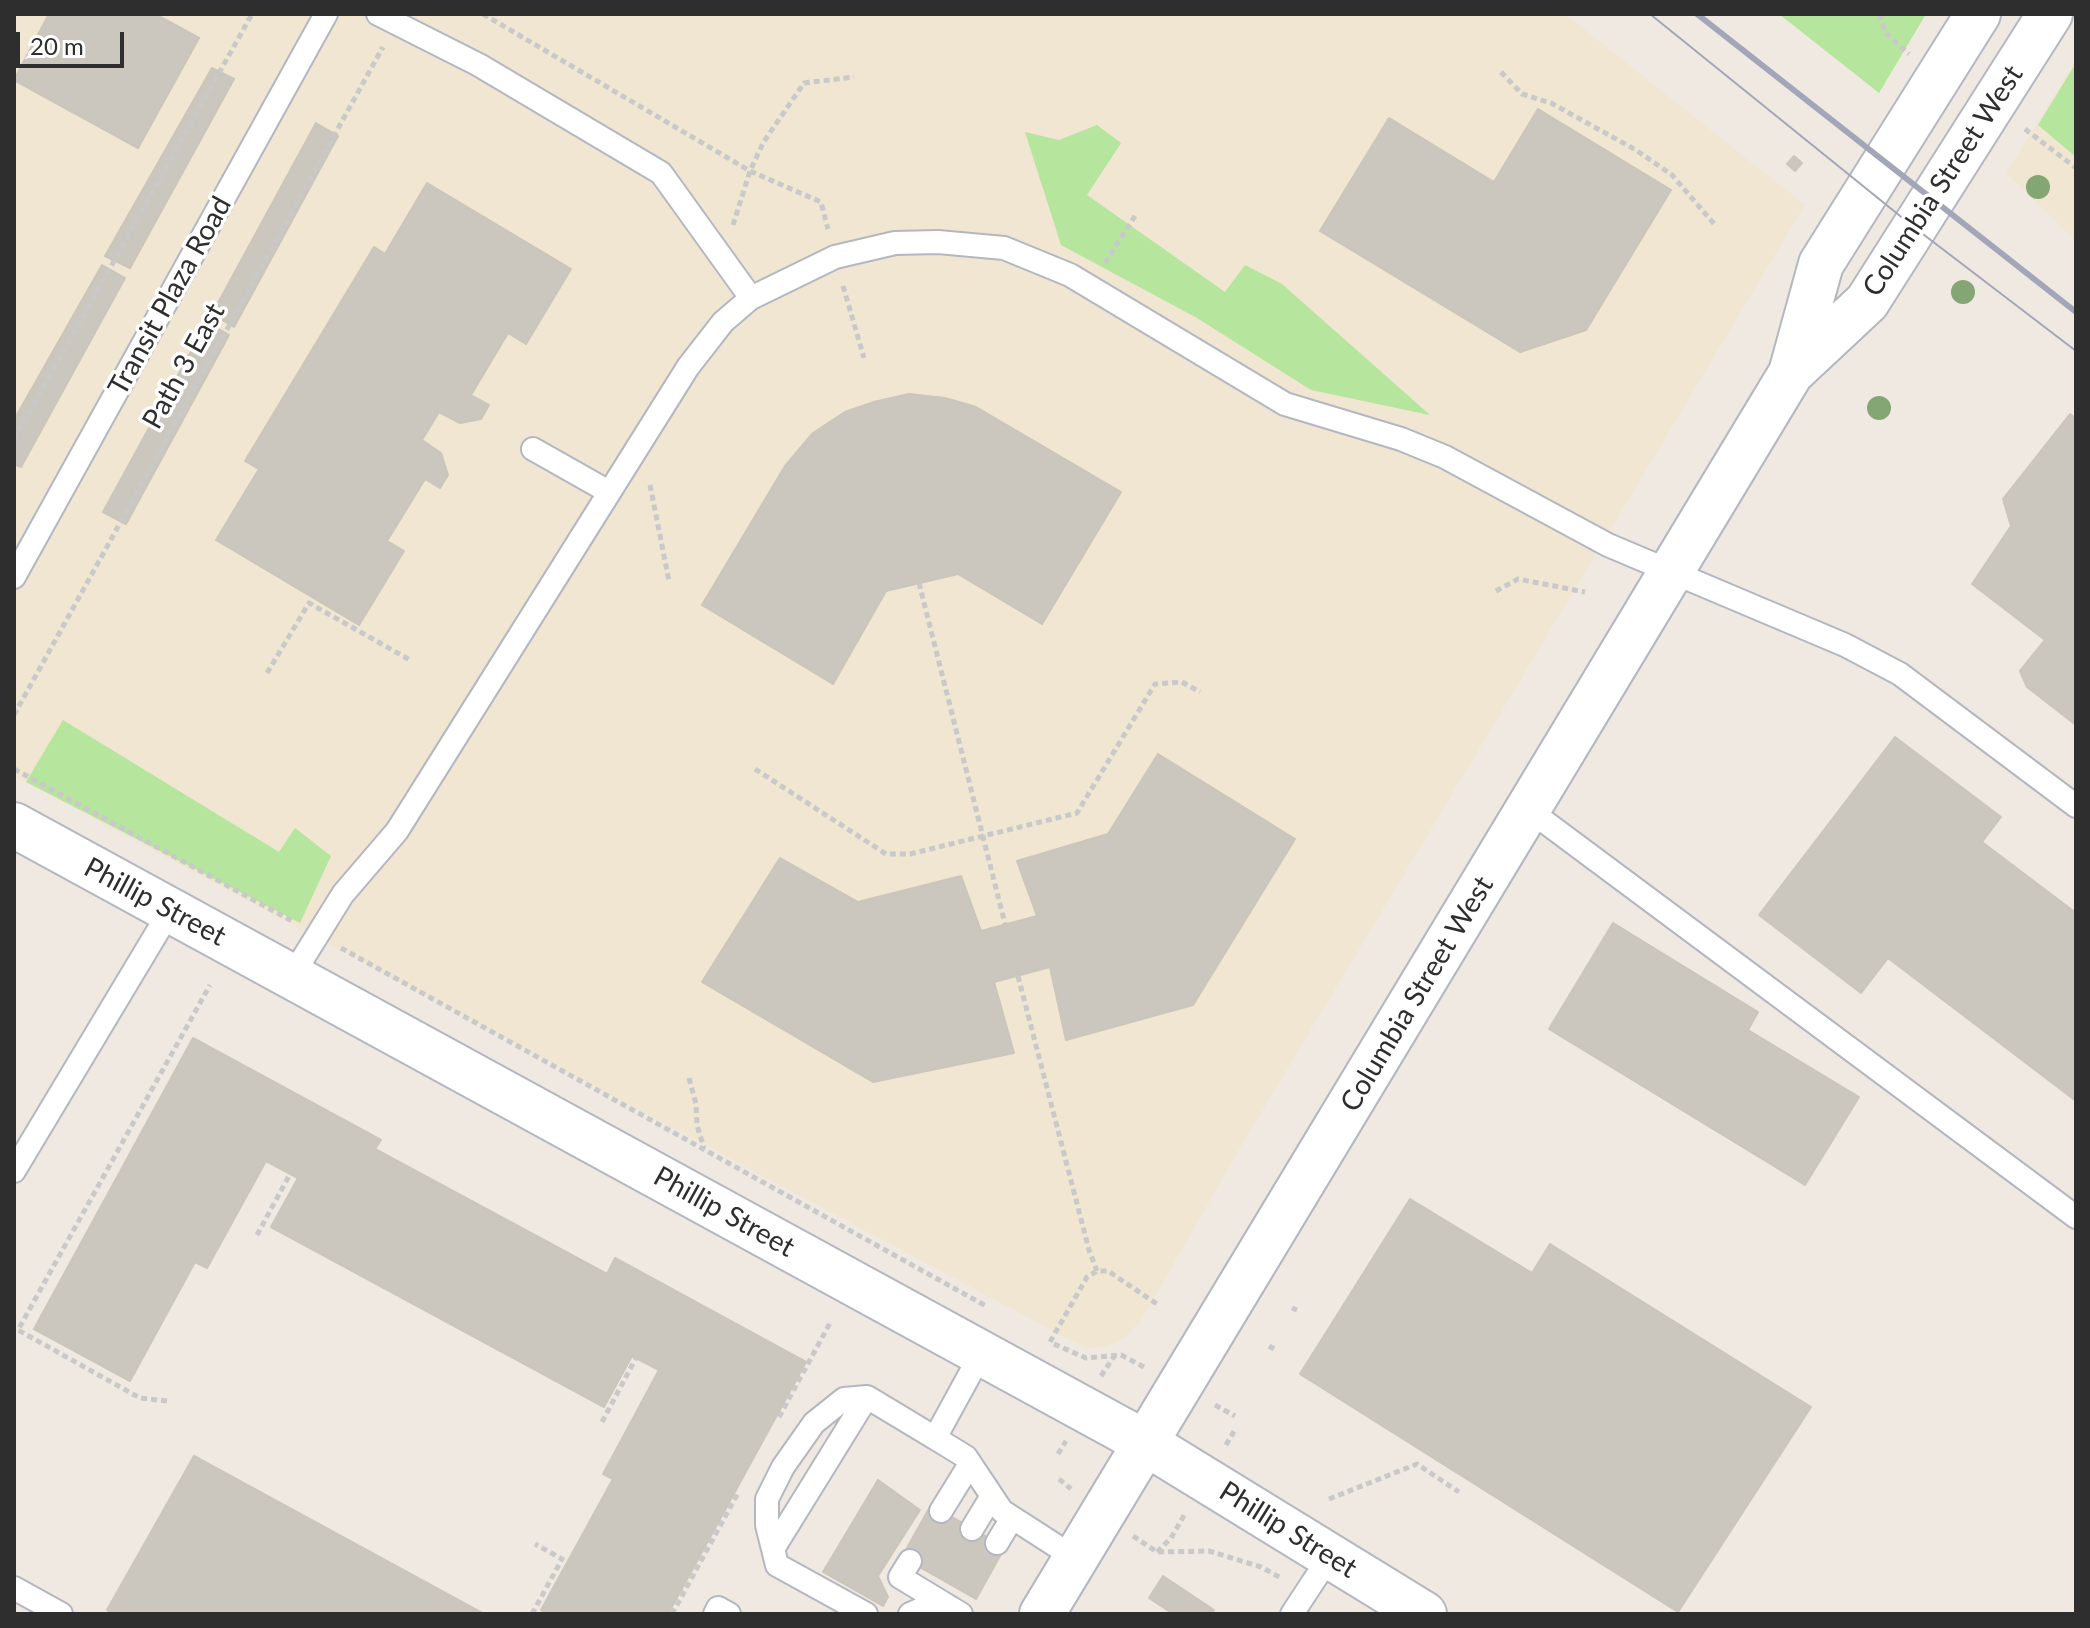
<!DOCTYPE html>
<style>
body{margin:0}
#map{position:relative;width:2090px;height:1628px;overflow:hidden;background:#efe9e1;font-family:Lato,sans-serif}
canvas{display:block}
.frame{position:absolute;inset:0;border:16px solid #2e2e2e;pointer-events:none}
.scale{position:absolute;left:16px;top:32px;width:108px;height:36px;box-sizing:border-box;border:4px solid #2e2e2e;border-top:0;padding-left:10px;font-size:24px;line-height:28px;white-space:nowrap;color:#2e2e2e;-webkit-text-stroke:6px #fff;paint-order:stroke}
</style>
<div id="map">
<canvas width="2090" height="1628"></canvas>
<div class="frame"></div>
<div class="scale">20 m</div>
</div>
<script>
const ctx = document.querySelector('canvas').getContext('2d');
ctx.lineJoin = 'round';
function fillPath(path, color) {
  ctx.fillStyle = color;
  ctx.fill(path, 'evenodd');
}
function poly(rows) {
  const path = new Path2D();
  for (const r of rows) {
    path.moveTo(r[0], r[1]);
    for (let i = 2; i < r.length; i += 2) path.lineTo(r[i], r[i + 1]);
  }
  return path;
}
function strokePath(path, color, width, dash) {
  ctx.strokeStyle = color;
  ctx.lineWidth = width;
  ctx.lineCap = dash ? 'butt' : 'round';
  ctx.setLineDash(dash || []);
  ctx.stroke(path);
}
function write(font, color, halo, rows, align = 'center') {
  ctx.font = font + ' Lato,sans-serif';
  ctx.lineWidth = 7;
  ctx.setLineDash([]);
  ctx.textBaseline = 'middle';
  ctx.strokeStyle = halo;
  ctx.fillStyle = color;
  for (const [text, x, y, turn = 0] of rows) {
    ctx.save();
    ctx.translate(x, y);
    ctx.rotate((+turn || 0) * Math.PI / 180);
    ctx.textAlign = isNaN(turn) ? turn : align;
    if (halo) ctx.strokeText(text, 0, 0);
    ctx.fillText(text, 0, 0);
    ctx.restore();
  }
}
const education = poly([
 [14,14,1565,14,1805,205,1240,1148,1140,1322,1125,1338,1105,1347,1085,1348,14,776],
 [2076,60,2076,241,2006,173]
]);
const green = poly([
 [1779,14,1926,14,1879,93],
 [2076,63,2076,157,2038,125],
 [1097,125,1121,143,1087,195,1225,292,1245,265,1282,284,1430,415,1311,390,1197,318,1061,245,1025,132,1059,140],
 [63,720,279,852,295,828,331,856,300,923,26,782]
]);
const building = poly([
 [49,14,155,14,199,38,138,148,14,80,49,14],
 [212,68,234,79,130,268,105,256,212,68],
 [1538,109,1671,190,1586,330,1520,352,1320,231,1389,118,1494,182,1538,109],
 [316,123,338,136,234,327,212,314,316,123],
 [1794,156,1802,163,1795,171,1787,164,1794,156],
 [427,183,571,269,526,344,508,333,471,395,489,405,481,419,460,423,439,412,422,440,441,453,448,475,440,488,425,479,387,541,404,551,359,625,216,540,259,469,245,461,374,247,385,254,427,183],
 [102,265,125,278,21,467,14,464,14,420,102,265],
 [207,322,229,335,126,524,103,512,207,322],
 [909,394,945,398,976,407,1121,492,1042,624,958,574,886,591,833,684,702,605,785,466,813,433,845,412,874,402,909,394],
 [2070,414,2076,419,2076,725,2027,687,2020,671,2045,640,1972,584,2011,526,2003,499,2070,414],
 [1895,737,2001,817,1982,842,2076,913,2076,1101,1888,958,1861,993,1759,915,1895,737],
 [1158,754,1295,839,1193,1005,1066,1040,1050,967,994,982,1014,1053,873,1082,702,982,780,858,858,902,961,876,981,931,1037,916,1017,861,1108,834,1158,754],
 [1613,923,1758,1012,1748,1030,1859,1097,1805,1185,1549,1029,1613,923],
 [193,1038,381,1140,375,1149,607,1274,615,1258,806,1362,668,1614,547,1614,541,1610,613,1479,603,1474,659,1370,632,1356,604,1407,271,1227,298,1178,266,1161,207,1268,195,1262,130,1381,34,1329,193,1038],
 [1410,1199,1532,1273,1550,1244,1811,1407,1678,1612,1300,1374,1410,1199],
 [194,1456,484,1614,113,1614,107,1610,194,1456],
 [878,1480,920,1510,878,1576,888,1597,883,1606,823,1572,878,1480],
 [931,1505,1005,1547,976,1599,902,1557,931,1505],
 [1163,1576,1214,1610,1211,1614,1173,1614,1149,1598,1163,1576]
]);
const path = poly([
 [483,14,750,171,821,202,828,229],
 [1879,14,1886,33,1909,54],
 [1501,72,1522,94,1551,103,1636,150,1672,175,1715,225],
 [2025,129,2076,168],
 [733,225,750,171,763,143,804,83,854,77],
 [1105,263,1135,216],
 [843,286,864,358],
 [14,440,252,14],
 [650,485,669,581],
 [919,583,1005,924],
 [1496,591,1518,579,1585,592],
 [267,673,309,603,410,660],
 [14,715,383,47],
 [14,769,294,922],
 [755,769,886,854,910,854,1077,813,1155,684,1182,682,1200,692],
 [341,948,986,1306],
 [1018,976,1089,1250,1097,1271],
 [689,1078,696,1104,697,1125,704,1148],
 [257,1235,290,1174],
 [1292,1308,1297,1310],
 [1050,1342,1087,1277,1097,1271,1108,1271,1157,1304],
 [1054,1344,1086,1358,1121,1355,1146,1368],
 [1269,1346,1274,1349],
 [1101,1376,1115,1355],
 [167,1401,140,1398,18,1330,210,985],
 [1215,1405,1235,1416],
 [779,1417,830,1323],
 [602,1422,636,1358],
 [1226,1445,1236,1428],
 [1058,1454,1066,1441],
 [1059,1479,1071,1489],
 [1329,1499,1417,1464,1459,1492],
 [1133,1536,1157,1552,1209,1551,1261,1567,1281,1578],
 [1157,1552,1171,1538,1186,1512],
 [532,1614,562,1559,535,1544],
 [672,1614,738,1493]
]);
const lane = poly([
 [378,14,479,65,661,173,751,298],
 [533,449,609,492],
 [14,577,326,14],
 [1529,810,2076,1217],
 [292,976,343,894,397,831,688,367,723,322,751,298,835,257,895,243,938,242,1004,248,1070,275,1285,404,1401,439,1445,457,1608,545,1845,645,1900,674,2076,806],
 [14,1171,170,911],
 [981,1354,935,1438,966,1457,1002,1511,1075,1558],
 [867,1397,773,1549,767,1525,767,1499,783,1467,814,1423,844,1399,867,1397,935,1438],
 [941,1511,970,1464],
 [972,1529,992,1496],
 [997,1543,1012,1518],
 [773,1549,777,1565,866,1614],
 [910,1561,900,1577,961,1614],
 [14,1588,61,1614],
 [715,1614,718,1608,729,1614],
 [910,1614,939,1601],
 [1292,1614,1330,1556]
]);
const secondary = poly([
 [1791,373,1821,264,1978,14],
 [14,825,1144,1442,1424,1614],
 [1042,1614,1791,373,1867,302,2050,14]
]);
const tram = poly([
 [1650,14,1915,228,2076,351]
]);
const rail = poly([
 [1697,14,2076,312]
]);
const trees = [
 [2038,187],
 [1963,292],
 [1879,408]
];
const streetNames = [
 ["Columbia Street West",1943,181,-57],
 ["Transit Plaza Road",170,296,-61],
 ["Path 3 East",184,366,-61],
 ["Phillip Street",155,902,28],
 ["Columbia Street West",1417,994,-59],
 ["Phillip Street",724,1212,29],
 ["Phillip Street",1288,1530,32]
];
fillPath(education, '#f0e6d1');
fillPath(green, '#b6e59e');
fillPath(building, '#cbc7bf');
strokePath(building, '#cbc5ba', 2);
strokePath(lane, '#b4b7c1', 26);
strokePath(secondary, '#b4b7c1', 48);
strokePath(path, '#c9c9c9', 5, [6, 4]);
strokePath(lane, '#fff', 22);
strokePath(secondary, '#fff', 44);
strokePath(tram, '#a3a6b8', 2);
strokePath(rail, '#a3a6b8', 6);
ctx.fillStyle = '#84a574';
for (const [x, y] of trees) {
  ctx.beginPath();
  ctx.arc(x, y, 12, 0, 2 * Math.PI);
  ctx.fill();
}
write('28px', '#2e2e2e', '#fff', streetNames);
</script>
